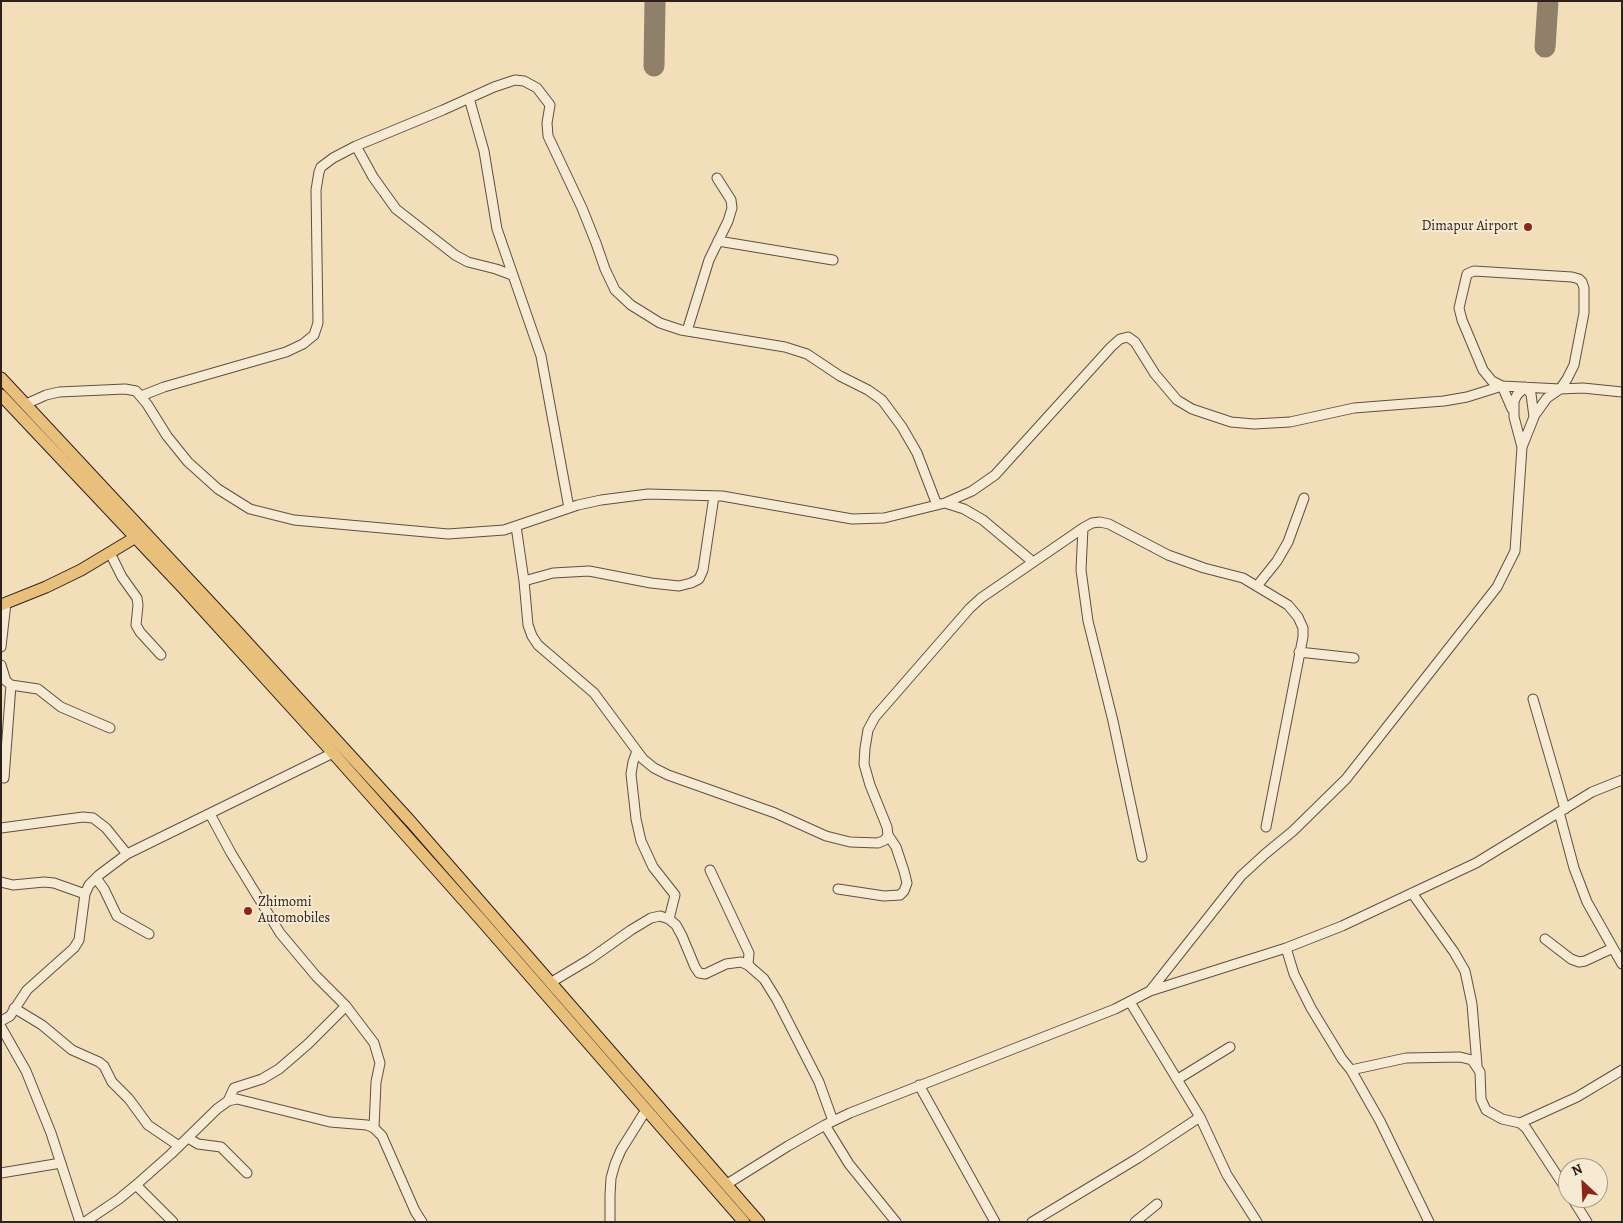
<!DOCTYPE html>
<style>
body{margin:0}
#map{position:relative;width:1623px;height:1223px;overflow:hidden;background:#f2deb9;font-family:Alegreya,serif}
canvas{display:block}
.frame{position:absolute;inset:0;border:2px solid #2e211c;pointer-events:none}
.north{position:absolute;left:1558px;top:1158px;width:50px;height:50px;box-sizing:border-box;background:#f7ead2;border:1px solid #a79a89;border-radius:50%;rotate:335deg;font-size:14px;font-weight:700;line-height:20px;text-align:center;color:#2e211c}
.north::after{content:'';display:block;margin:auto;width:18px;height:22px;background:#8f2418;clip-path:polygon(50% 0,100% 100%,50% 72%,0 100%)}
</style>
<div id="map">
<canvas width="1623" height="1223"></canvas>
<div class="frame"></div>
<div class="north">N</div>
</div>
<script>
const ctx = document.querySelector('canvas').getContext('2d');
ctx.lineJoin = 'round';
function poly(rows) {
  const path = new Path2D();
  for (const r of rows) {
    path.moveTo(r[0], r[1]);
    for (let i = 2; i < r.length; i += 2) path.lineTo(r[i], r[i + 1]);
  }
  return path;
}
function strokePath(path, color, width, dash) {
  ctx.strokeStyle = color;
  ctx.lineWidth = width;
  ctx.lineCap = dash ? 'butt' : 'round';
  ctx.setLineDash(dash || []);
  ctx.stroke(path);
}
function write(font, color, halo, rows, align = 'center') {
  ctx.font = font + ' Alegreya,serif';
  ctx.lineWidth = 4;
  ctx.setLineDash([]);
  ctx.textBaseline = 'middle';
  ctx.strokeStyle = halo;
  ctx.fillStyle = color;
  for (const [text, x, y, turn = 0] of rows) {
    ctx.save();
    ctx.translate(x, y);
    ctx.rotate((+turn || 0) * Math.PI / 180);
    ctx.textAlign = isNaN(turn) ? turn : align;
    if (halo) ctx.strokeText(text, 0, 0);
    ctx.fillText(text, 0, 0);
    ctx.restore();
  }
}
const taxiway = poly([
 [1545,47,1548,1],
 [654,66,655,1]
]);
const minor = poly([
 [469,98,484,151,497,229,541,356,569,508],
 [356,146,373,177,396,209,455,255,468,262,496,269,512,275],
 [718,241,833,260],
 [687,331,709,260,728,221,732,208,731,200,717,178],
 [141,396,164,387,286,352,303,344,314,335,318,323,316,190,319,172,321,167,333,158,356,146,443,110,494,87,515,80,524,81,537,88,550,105,547,123,548,136,582,208,596,243,605,269,615,290,631,305,660,323,681,330,785,347,807,354,840,376,868,390,882,400,902,427,917,453,937,505],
 [26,404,46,395,59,392,125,389,136,391,147,404,167,436,188,462,218,489,250,509,294,520,448,534,504,530,578,505,601,500,648,494,722,496,852,519,884,518,945,503,972,491,995,475,1111,347,1120,339,1128,337,1135,342,1155,374,1177,400,1192,409,1231,422,1254,424,1290,422,1354,408,1444,401,1467,397,1502,386,1560,389,1583,388,1622,392],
 [1512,409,1502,386,1492,381,1483,370,1462,320,1459,308,1467,274,1474,271,1572,277,1579,279,1582,282,1584,288,1584,313,1574,365,1567,379,1560,389,1547,398,1534,416],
 [945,503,964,509,983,520,1033,562],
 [516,526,524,581,528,625,532,636,538,645,594,693,643,759,654,768,668,775,775,813,826,836,850,842,878,843,885,840,888,835,887,827,870,785,864,764,865,748,868,730,875,717,970,608,981,598,1083,528,1092,523,1100,522,1109,524,1168,555,1204,568,1243,578,1288,605,1298,617,1303,628,1303,637,1266,827],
 [1083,528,1081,570,1088,621,1113,721,1142,857],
 [110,553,122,577,137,598,138,605,136,625,140,632,161,655],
 [524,581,553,573,589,571,651,583,679,586,691,583,699,579,703,570,714,496],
 [1257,586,1277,561,1288,542,1304,498],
 [1,647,6,603],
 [1299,652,1354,658],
 [1,665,6,681,11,685,38,689,61,707,110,728],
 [1533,699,1565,809],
 [637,751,633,762,631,774,636,819,641,841,653,867,675,895,669,919],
 [4,778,11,685],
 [1559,812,1574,868,1587,902,1622,964],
 [210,814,231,853,280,933,316,976,346,1006,374,1043,380,1063,376,1082,374,1128],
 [1,828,83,817,93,818,106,828,127,854],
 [710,870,749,953,748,965],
 [96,878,104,889,117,916,149,934],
 [1,882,13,885,44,882,54,883,85,894],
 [838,889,884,896,900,895,904,891,907,883,904,871,896,847,888,835],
 [1412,893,1454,952,1465,971,1472,1004,1477,1065],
 [1545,939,1571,959,1579,962,1585,961,1613,948],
 [1286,948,1294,974,1311,1008,1342,1059,1351,1070,1380,1121,1429,1222],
 [550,983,590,959,631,930,651,918,660,916,669,919,676,925,682,936,695,967,699,973,705,974,726,964,741,962,748,965,764,979,777,1000,819,1082,833,1121],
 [1150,991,1286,948,1342,926,1476,863,1592,792,1622,780],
 [14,1008,42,1025,72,1050,99,1062,104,1066,112,1082,129,1099,148,1125,179,1146],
 [1,1021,10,1016,27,990,74,948,79,940,85,894,89,885,99,875,127,854,333,753],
 [1,1027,26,1071,51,1133,80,1222],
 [1351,1070,1406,1058,1460,1057,1472,1060,1480,1072,1481,1099,1486,1110,1502,1119,1520,1123,1526,1128,1568,1192],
 [1178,1079,1230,1047],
 [919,1085,995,1222],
 [228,1101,234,1088,262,1079,279,1069,308,1044,346,1006],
 [1200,1117,1227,1175,1257,1222],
 [1520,1123,1577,1097,1622,1070],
 [825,1125,849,1164,896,1222],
 [188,1138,198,1144,221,1147,247,1173],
 [1,1173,61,1163],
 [727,1184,788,1146,825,1125,850,1113,1115,1009,1150,991,1241,876,1265,854,1293,831,1346,779,1497,587,1515,551,1522,447,1534,417,1531,394,1525,387,1517,395,1514,401,1514,417,1522,447],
 [136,1185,171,1154,217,1109,228,1101,237,1099,330,1122,367,1125,374,1128,382,1136,415,1211,422,1222],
 [1572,1198,1587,1222],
 [85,1222,119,1199,136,1185,173,1222],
 [610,1222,610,1195,611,1178,615,1164,621,1150,646,1110],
 [1032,1222,1138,1158,1200,1117,1130,1002],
 [1135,1222,1157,1204]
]);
const major = poly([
 [1,378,234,628,411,822,759,1222],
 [1,395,184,589,333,753,482,921,744,1222],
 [1,605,46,587,81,570,141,534]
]);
const markers = [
 [1528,227,5,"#8f2418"],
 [248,911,5,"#8f2418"]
];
const poiNames = [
 ["Dimapur Airport",1518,227],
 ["Zhimomi",258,903,"left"],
 ["Automobiles",258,919,"left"]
];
strokePath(taxiway, '#90806a', 21);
strokePath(minor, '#5f5043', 11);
strokePath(major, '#2e211c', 13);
strokePath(minor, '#f7ead2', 9);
strokePath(major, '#e9bf7c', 11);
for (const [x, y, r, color] of markers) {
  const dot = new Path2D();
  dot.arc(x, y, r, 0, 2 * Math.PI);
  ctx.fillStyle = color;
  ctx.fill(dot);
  strokePath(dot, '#f7ead2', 2);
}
write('14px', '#2e211c', '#f7ead2', poiNames, 'right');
</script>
